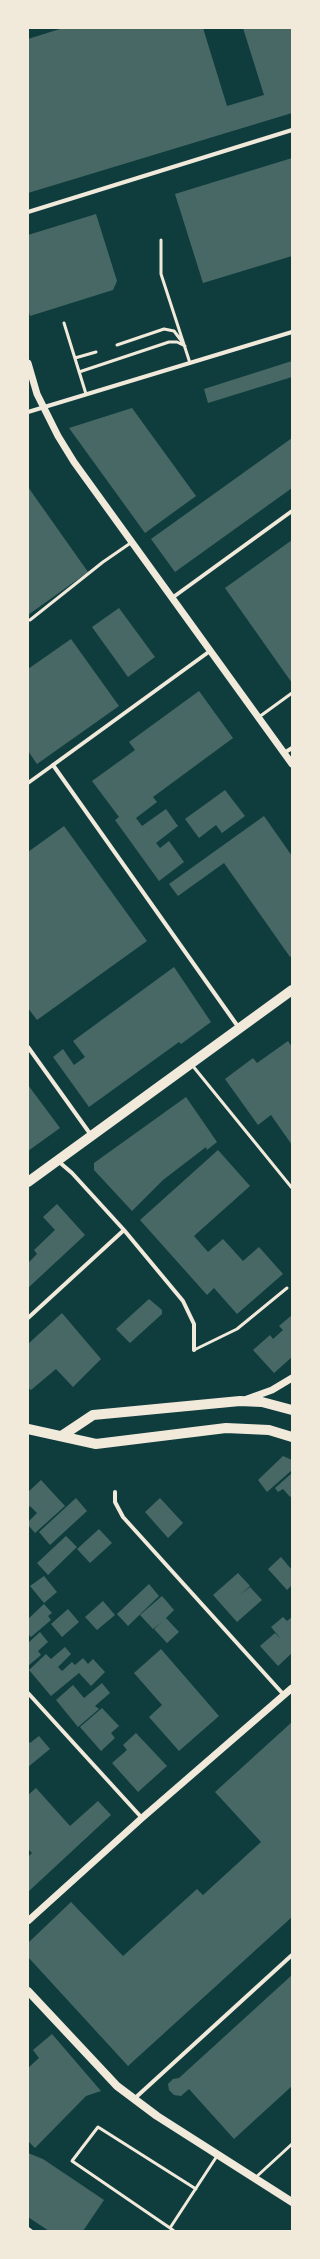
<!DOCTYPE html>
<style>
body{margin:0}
#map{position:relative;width:320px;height:2259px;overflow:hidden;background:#0f3d3e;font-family:Rubik,sans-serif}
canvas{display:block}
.frame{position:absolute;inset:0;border:29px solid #f1e9da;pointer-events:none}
</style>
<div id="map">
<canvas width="320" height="2259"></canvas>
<div class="frame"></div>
</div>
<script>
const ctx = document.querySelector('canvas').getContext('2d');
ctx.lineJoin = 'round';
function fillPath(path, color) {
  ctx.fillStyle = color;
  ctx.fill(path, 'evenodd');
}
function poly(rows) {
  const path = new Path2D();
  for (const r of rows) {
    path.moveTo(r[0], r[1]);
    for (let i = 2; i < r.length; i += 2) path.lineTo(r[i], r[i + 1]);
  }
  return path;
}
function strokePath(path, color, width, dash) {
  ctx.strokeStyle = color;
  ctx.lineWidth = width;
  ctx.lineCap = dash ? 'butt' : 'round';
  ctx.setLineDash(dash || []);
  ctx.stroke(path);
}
const building = poly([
 [63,28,203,28,227,106,264,95,243,28,292,28,292,113,28,193,28,39],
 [292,158,292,256,203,283,175,194],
 [96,214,117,281,113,290,30,316,28,309,28,235],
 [292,361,292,377,208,403,204,389],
 [132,408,196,496,145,533,69,428],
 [292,438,292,488,175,572,151,539],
 [28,487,88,572,28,615],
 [292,540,292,683,225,588],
 [119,608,155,657,128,677,92,627],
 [71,639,119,706,37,764,28,751,28,669],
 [199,691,233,738,153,797,157,802,136,818,142,826,166,809,178,826,156,843,160,848,169,841,184,862,159,881,115,820,119,817,92,781,135,750,129,742],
 [225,790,245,816,222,833,216,825,199,838,185,819],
 [264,816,292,856,292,955,290,957,224,863,178,896,169,884],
 [64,826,147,941,37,1020,28,1008,28,852],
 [174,967,211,1022,181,1044,179,1042,89,1107,53,1057,63,1049,74,1065,85,1057,73,1041],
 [288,1041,292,1047,292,1145,271,1115,258,1125,225,1079,253,1058,257,1063],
 [28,1085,60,1128,28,1151],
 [186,1097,217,1142,207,1150,206,1147,163,1180,132,1211,94,1170,94,1163],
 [218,1150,250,1186,194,1236,208,1252,223,1239,243,1261,259,1247,283,1274,237,1314,214,1288,207,1295,140,1220],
 [57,1204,85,1235,28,1288,28,1263,37,1254,34,1250,55,1230,43,1217],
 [149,1299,162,1310,162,1314,130,1343,116,1329],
 [62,1313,101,1359,73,1387,56,1369,31,1390,28,1388,28,1344],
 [292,1315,292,1357,274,1373,253,1350,270,1335,273,1339,283,1330,279,1326],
 [283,1456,292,1460,292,1470,267,1492,258,1480],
 [292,1473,292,1495,290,1497,283,1489,278,1492,275,1488],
 [41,1480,65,1506,35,1533,28,1525,28,1522,37,1513,30,1506,28,1508,28,1492],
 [76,1498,87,1511,50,1545,39,1532],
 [160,1498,183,1523,168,1538,145,1512],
 [99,1529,112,1543,90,1563,77,1549],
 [66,1536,77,1547,48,1575,37,1563],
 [281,1557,292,1570,292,1585,287,1590,268,1569],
 [238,1573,250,1586,240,1595,250,1587,262,1600,237,1622,213,1595],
 [44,1576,57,1592,44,1603,30,1586],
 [149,1584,159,1596,128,1626,117,1614],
 [162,1596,174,1610,166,1618,179,1632,167,1643,154,1629,163,1621,153,1629,140,1615],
 [103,1601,115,1615,97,1630,85,1617],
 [44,1604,52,1613,48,1616,51,1620,31,1637,28,1634,28,1619],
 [68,1609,79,1622,62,1637,51,1624],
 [283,1617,287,1621,292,1617,292,1653,278,1666,260,1646,275,1633,281,1639,271,1627],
 [40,1632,48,1642,38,1651,41,1655,28,1666,28,1643],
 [65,1647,71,1654,58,1667,62,1671,72,1662,75,1665,83,1658,88,1664,93,1659,105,1672,91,1686,79,1673,51,1696,29,1670,46,1654,51,1659],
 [161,1649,219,1716,179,1751,149,1717,162,1705,134,1673],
 [102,1683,110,1693,95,1706,99,1709,78,1727,56,1700,73,1685,84,1698],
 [102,1708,119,1726,111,1733,115,1738,101,1751,80,1727],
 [292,1722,292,1917,128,2066,28,1957,28,1943,71,1902,123,1956,197,1889,203,1895,261,1842,215,1792],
 [136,1733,167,1766,138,1792,112,1763,127,1750,123,1745],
 [39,1736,50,1749,28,1767,28,1741,30,1743],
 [36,1788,70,1826,98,1801,111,1815,29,1891,28,1857,32,1853,28,1849,28,1795],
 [292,1975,292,2086,234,2139,189,2089,181,2096,174,2095,169,2090,168,2084,173,2079,179,2078],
 [52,2034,101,2091,86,2096,35,2148,28,2141,28,2068,39,2058,33,2050],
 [28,2153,43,2159,104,2200,83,2231,49,2231,28,2217]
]);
const path = poly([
 [28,2228,32,2231]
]);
const service = poly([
 [161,240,161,274,190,363],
 [64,323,86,394],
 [117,345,164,329,174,331,183,343],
 [75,358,96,352],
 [79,372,169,342,177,342,185,346],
 [30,620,103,562,132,542],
 [259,717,292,693],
 [192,1065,292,1188],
 [194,1350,237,1329,287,1288],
 [255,2178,292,2144],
 [170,2228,72,2161,98,2127,196,2189],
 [174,2231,170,2228,217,2156]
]);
const pedestrian = poly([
 [28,783,53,765]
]);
const minor = poly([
 [28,212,292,130],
 [28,412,292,332],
 [172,598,292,511],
 [210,651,53,765,239,1028],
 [284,753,292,748],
 [28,1047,91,1135],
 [58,1161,72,1173,124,1230,183,1301,194,1324,194,1350],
 [28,1318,124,1230],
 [115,1492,115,1502,123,1517,284,1695],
 [28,1693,142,1818],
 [134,2099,292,1955]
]);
const tertiary = poly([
 [28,363,37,394,58,436,74,462,292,764],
 [247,1399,272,1390,292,1378],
 [28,1921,142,1818,292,1688]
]);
const secondary = poly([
 [28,1991,117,2086,157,2116,292,2202]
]);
const primary = poly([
 [28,1182,292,990],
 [28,1429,96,1444,226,1428,269,1430,292,1437],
 [63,1435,93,1415,240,1401,262,1402,292,1410]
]);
fillPath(building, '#486865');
strokePath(path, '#f1e9da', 2.5);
strokePath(service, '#f1e9da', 3);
strokePath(pedestrian, '#f1e9da', 3.5);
strokePath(minor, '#f1e9da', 4);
strokePath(tertiary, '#f1e9da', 7);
strokePath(secondary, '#f1e9da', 8);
strokePath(primary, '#f1e9da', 10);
</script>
